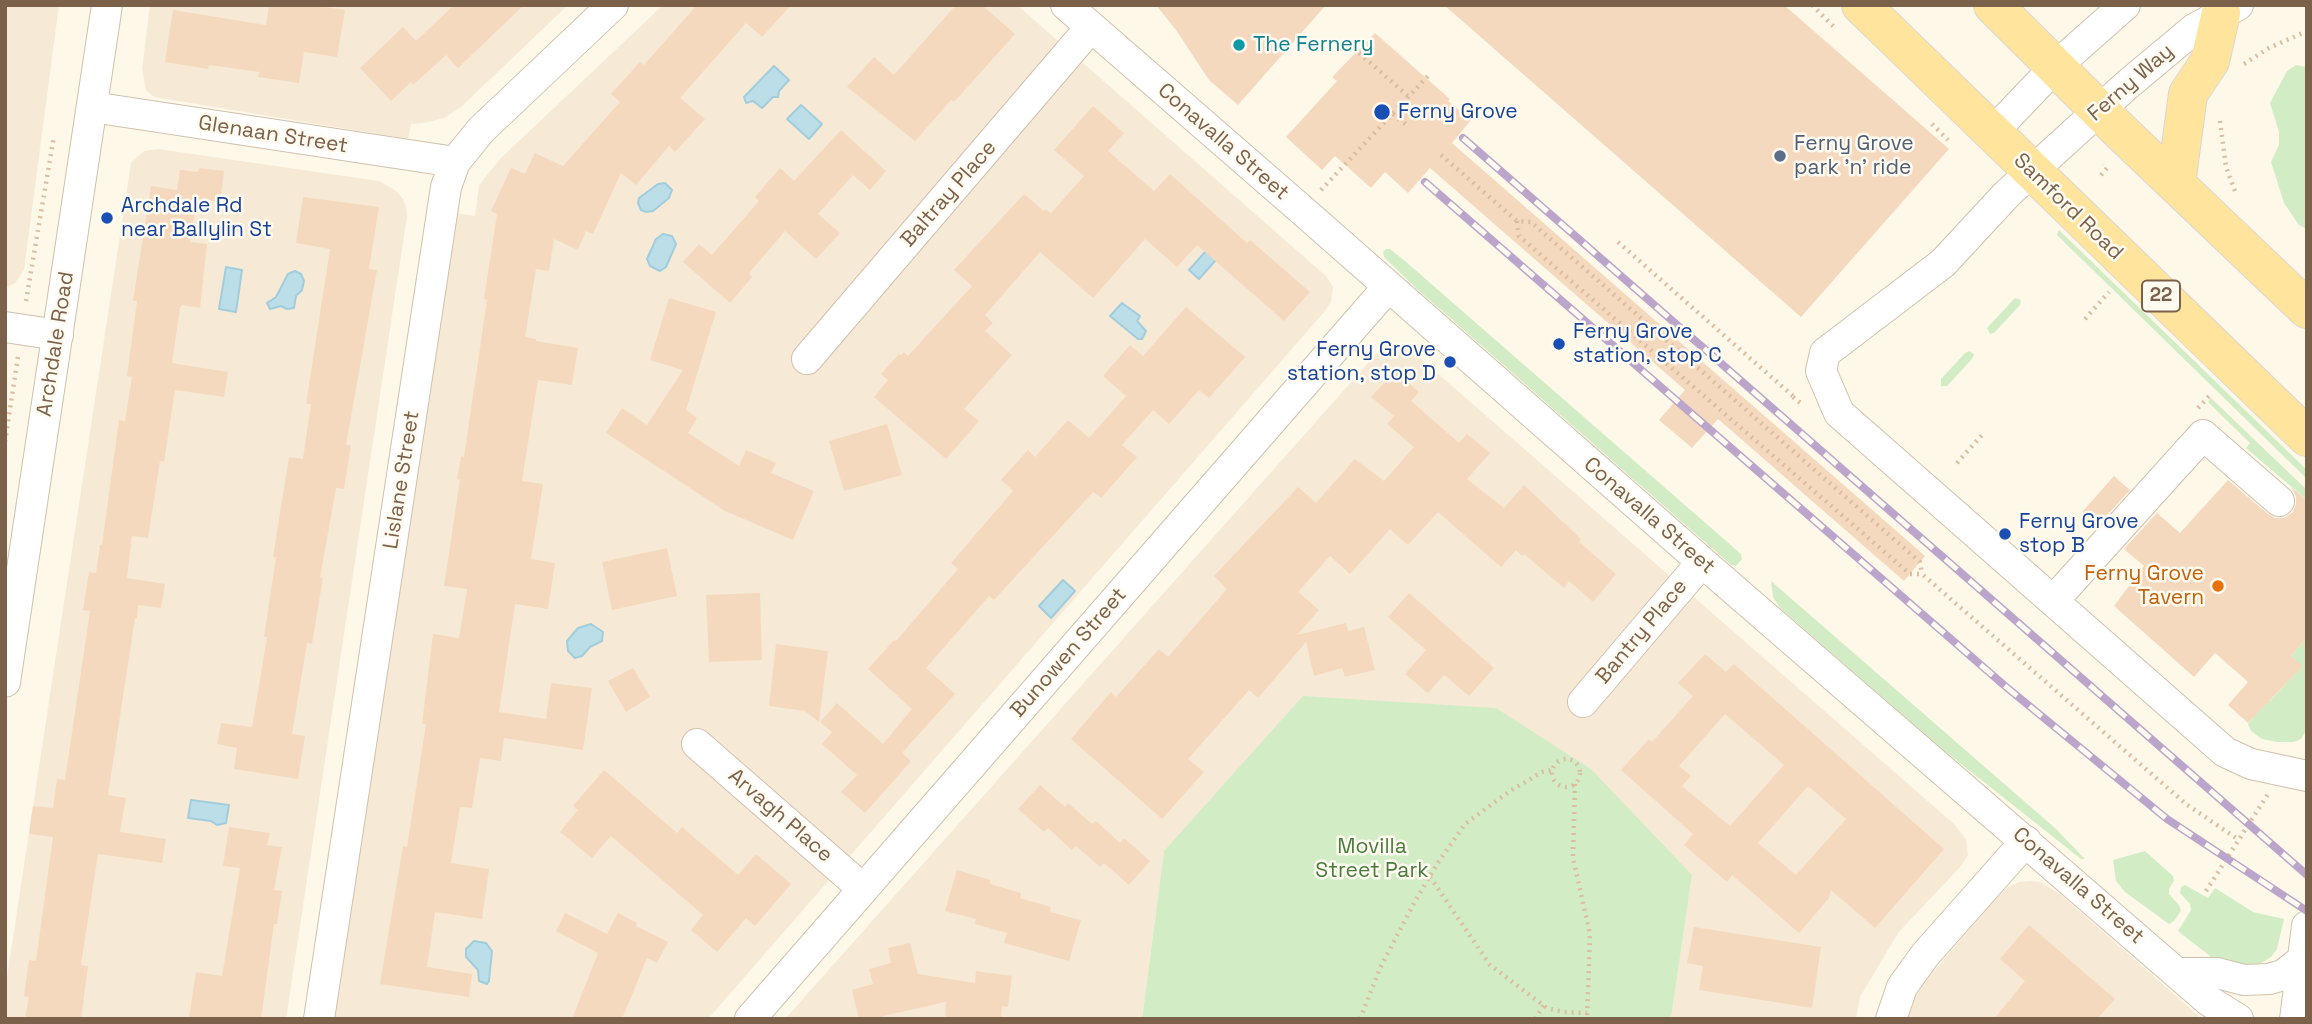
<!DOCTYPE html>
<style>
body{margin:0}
#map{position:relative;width:2312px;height:1024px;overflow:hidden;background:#fef8e9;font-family:"Space Grotesk",sans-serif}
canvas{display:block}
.frame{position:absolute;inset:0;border:7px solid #7b604a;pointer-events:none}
</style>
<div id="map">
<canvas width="2312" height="1024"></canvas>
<div class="frame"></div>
</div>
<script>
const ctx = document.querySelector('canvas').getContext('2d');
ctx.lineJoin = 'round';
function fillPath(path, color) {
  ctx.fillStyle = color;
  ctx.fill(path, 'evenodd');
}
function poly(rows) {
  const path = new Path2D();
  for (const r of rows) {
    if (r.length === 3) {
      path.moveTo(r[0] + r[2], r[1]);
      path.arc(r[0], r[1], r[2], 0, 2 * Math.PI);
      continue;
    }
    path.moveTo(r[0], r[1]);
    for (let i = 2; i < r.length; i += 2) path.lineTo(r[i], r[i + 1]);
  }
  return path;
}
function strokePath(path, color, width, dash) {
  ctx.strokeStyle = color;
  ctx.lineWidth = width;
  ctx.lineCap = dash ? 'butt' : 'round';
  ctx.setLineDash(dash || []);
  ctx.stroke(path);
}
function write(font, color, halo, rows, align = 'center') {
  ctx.font = font + ' "Space Grotesk",sans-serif';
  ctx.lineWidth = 5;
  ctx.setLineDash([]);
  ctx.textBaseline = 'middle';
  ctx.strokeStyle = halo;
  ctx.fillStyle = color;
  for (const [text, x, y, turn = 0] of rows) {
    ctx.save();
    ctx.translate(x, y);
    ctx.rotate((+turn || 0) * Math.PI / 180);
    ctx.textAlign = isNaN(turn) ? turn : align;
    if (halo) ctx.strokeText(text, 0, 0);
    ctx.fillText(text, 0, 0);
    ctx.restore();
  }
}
const residential = poly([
 [5,5,59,5,24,270,15,283,5,288],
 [150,5,568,5,461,107,444,118,424,123,411,124,408,139,154,97,146,90,142,69],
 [663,5,1017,5,1326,276,1333,287,1331,301,1325,311,708,1019,335,1019,456,213,475,216,479,185,501,158],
 [158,149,379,181,396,191,403,199,406,207,407,216,286,1019,5,1019,5,990,131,163,144,151],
 [1399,345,1412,351,1954,824,1966,839,1968,855,1961,866,1898,933,1860,997,1856,1019,1671,1019,1692,875,1164,851,1142,1019,785,1019,1377,353,1388,347],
 [2030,881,2040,882,2060,894,2202,1019,1907,1019,1911,1004,1922,985,1996,898,2008,887,2019,882]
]);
const green = poly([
 [2296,65,2307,67,2307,229,2299,225,2284,203,2271,162,2279,145,2279,132,2270,103,2287,71],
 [2059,230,2307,470,2307,479,2057,235],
 [1386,249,1390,249,1405,261,1741,554,1742,559,1736,566,1731,565,1417,289,1384,257,1383,252],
 [2015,298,2021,300,2020,305,1994,333,1990,334,1987,328],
 [1970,351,1974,355,1972,359,1947,386,1941,386,1941,379,1965,353],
 [2211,398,2307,490,2307,500,2246,448,2250,443,2208,402],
 [1771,581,2055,828,2085,859,2081,859,1941,748,1780,608,1773,597],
 [2307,638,2307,727,2304,734,2301,739,2294,742,2277,742,2262,739,2251,731,2248,724,2268,699,2270,701,2302,666,2291,656],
 [1303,696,1496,708,1591,769,1692,875,1671,1019,1142,1019,1164,851],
 [2145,851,2173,876,2174,881,2169,889,2169,894,2179,905,2181,911,2174,921,2169,924,2125,892,2116,881,2113,860],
 [2185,885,2208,898,2215,888,2253,912,2284,919,2277,949,2271,957,2253,968,2215,960,2178,931,2191,910,2190,904,2180,893,2181,887]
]);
const water = poly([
 [774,66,789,80,779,91,778,97,773,97,762,108,753,101,746,103,744,97,774,66],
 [801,105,822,124,809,139,787,119,801,105],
 [665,183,672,190,669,198,653,211,646,212,641,210,638,203,639,198,658,184,665,183],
 [663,234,672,236,676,244,666,267,660,271,650,266,647,259,656,239,663,234],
 [1214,242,1224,251,1199,279,1189,270,1214,242],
 [226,267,242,270,236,312,219,309,226,267],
 [295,271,301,274,304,281,302,290,296,296,294,308,287,309,281,306,270,309,267,303,276,297,288,274,295,271],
 [1122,303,1140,316,1137,321,1146,331,1142,339,1138,339,1110,316,1122,303],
 [1063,580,1075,591,1051,618,1039,606,1063,580],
 [591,624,603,632,602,641,590,647,582,656,575,658,568,651,567,641,578,628,591,624],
 [191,800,229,805,226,823,217,825,211,821,188,818,191,800],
 [474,941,486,943,492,951,489,981,487,984,479,981,478,970,466,957,466,949,474,941]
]);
const building = poly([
 [269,5,312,5,345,10,337,57,304,52,299,83,258,77,259,72,209,65,208,69,165,62,173,10,266,25],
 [454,5,524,5,458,68,446,55,413,85,411,82,391,101,360,68,403,27,416,41],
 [697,5,791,5,762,37,746,23,680,98,705,119,675,152,669,146,636,185,621,173,593,234,586,231,578,250,554,239,549,271,536,269,525,337,536,339,536,341,578,348,572,385,538,380,522,481,543,484,531,559,555,563,548,609,515,604,499,712,546,719,551,683,592,688,583,750,504,738,501,761,480,758,472,808,460,807,451,863,489,869,482,919,435,912,427,967,472,974,469,997,380,984,403,846,407,847,426,724,422,724,433,634,459,638,467,589,444,586,460,480,457,479,461,456,464,457,487,300,484,299,497,214,491,211,511,168,525,174,535,153,563,166,620,102,611,94,640,62,644,65],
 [956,5,982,5,1015,34,954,102,951,100,915,141,847,87,874,57,894,75],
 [1156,5,1326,5,1238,105,1209,80,1176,30],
 [1444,5,1784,5,1949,149,1801,317],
 [1375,33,1450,99,1448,101,1471,120,1452,143,1925,556,1904,581,1718,419,1692,448,1659,420,1685,390,1430,168,1408,193,1385,172,1371,188,1335,156,1322,170,1286,137,1337,81,1332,77],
 [1093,106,1124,133,1108,151,1154,191,1170,174,1247,243,1250,240,1310,292,1284,321,1197,245,1177,267,1145,239,1093,298,1040,252,985,315,993,323,985,331,1012,355,964,409,979,421,946,459,874,397,888,380,881,374,899,354,901,355,904,352,908,356,972,286,954,270,1024,194,1044,211,1046,209,1051,213,1084,176,1054,150],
 [841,130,886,171,870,190,853,175,818,214,840,233,816,259,785,231,749,273,752,277,730,303,683,262,699,244,712,255,759,201,755,197,780,168,794,181],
 [199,168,224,171,220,202,197,199,190,242,207,244,200,308,182,305,180,308,172,363,228,372,224,397,175,390,164,462,160,461,148,538,132,536,127,578,165,584,161,608,138,605,137,618,135,618,108,795,126,798,120,832,166,839,162,863,98,854,81,965,88,966,81,1019,25,1019,29,997,24,996,29,960,36,961,53,837,29,834,31,819,33,806,53,808,57,779,65,780,90,611,83,610,89,572,96,573,100,545,102,545,119,420,125,421,132,377,127,376,137,301,133,301,151,186,177,190,180,170,198,172],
 [303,197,379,207,369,269,377,270,346,445,351,445,344,489,336,488,320,578,323,578,312,644,307,643,292,734,305,736,298,779,234,769,237,748,217,744,221,723,252,727,267,637,264,637,276,557,273,557,289,457,303,459,311,404,306,404,330,249,296,243],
 [669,298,716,312,686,410,697,418,688,433,739,466,746,450,776,463,771,473,814,491,793,540,725,511,606,433,622,408,647,425,683,370,650,360],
 [1186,307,1245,357,1209,398,1199,390,1169,424,1153,410,1122,445,1137,457,1101,498,1093,492,994,600,989,596,926,668,955,694,902,753,911,761,865,813,841,792,857,775,822,744,832,732,820,722,837,703,883,744,912,709,868,669,894,640,896,641,958,569,951,563,1013,491,1001,480,1028,450,1035,457,1068,420,1089,438,1126,396,1103,376,1130,345,1143,356],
 [1395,371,1419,392,1411,401,1459,443,1467,434,1490,453,1467,479,1504,508,1524,485,1581,539,1579,542,1616,574,1593,602,1569,581,1564,588,1524,554,1522,556,1516,550,1501,567,1438,512,1408,545,1390,529,1350,574,1330,556,1298,592,1319,610,1297,635,1346,623,1348,631,1364,627,1375,670,1345,677,1342,668,1314,676,1306,642,1258,698,1249,690,1188,759,1204,772,1162,819,1071,739,1111,692,1116,697,1159,649,1168,657,1227,589,1214,576,1298,487,1316,503,1355,459,1384,481,1414,447,1387,424,1394,416,1371,397],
 [887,424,902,475,844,491,829,441],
 [2114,476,2130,490,2097,526,2082,512],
 [2228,480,2268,514,2275,518,2284,518,2293,512,2296,504,2296,496,2291,487,2307,500,2307,638,2291,656,2303,666,2248,723,2228,705,2248,682,2215,653,2194,677,2114,606,2144,566,2124,549,2157,513,2180,533],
 [667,548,677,596,612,610,602,562],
 [760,593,762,660,709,662,706,595],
 [1409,593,1494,668,1469,696,1444,675,1428,693,1405,674,1426,650,1388,617],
 [776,644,828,651,819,722,805,711,769,706],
 [1705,654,1726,672,1734,664,1944,849,1875,928,1831,890,1829,898,1799,933,1732,875,1727,882,1684,845,1693,834,1621,770,1649,739,1652,742,1693,696,1678,683],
 [1725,714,1784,765,1730,826,1682,786,1691,776,1679,766],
 [1808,786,1846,819,1796,875,1758,843],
 [633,668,650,697,626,712,608,681],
 [604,770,677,833,682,827,738,875,756,854,791,884,755,926,746,918,717,952,691,930,703,915,611,836,592,858,560,832,578,810,573,806],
 [1040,785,1065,807,1068,803,1092,824,1096,821,1120,843,1124,838,1150,861,1129,885,1104,863,1100,867,1076,846,1072,850,1048,828,1044,832,1018,809],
 [229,827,270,833,267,845,282,847,274,890,282,891,277,924,274,924,261,1019,189,1017,196,972,222,976,240,868,223,866],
 [957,870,990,880,990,884,1021,893,1020,898,1051,907,1050,912,1081,920,1069,961,1004,943,1007,933,975,924,976,919,945,911],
 [565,913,607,934,618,913,637,923,636,926,668,942,657,963,647,958,622,1019,572,1019,598,953,556,931],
 [2029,925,2115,999,2097,1019,1994,1019,2025,981,2000,959],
 [1694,927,1821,947,1812,1008,1699,990,1703,966,1687,963],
 [910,943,918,974,975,983,976,971,1012,976,1008,1007,1002,1006,1001,1019,945,1019,946,1002,883,1016,884,1019,859,1019,852,990,873,984,869,969,891,963,888,948]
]);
const path = poly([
 [1812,5,1834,27],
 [1359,53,1409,97],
 [2244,64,2269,48,2307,31],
 [1393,114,1409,127],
 [2220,121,2226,167,2236,194],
 [1932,124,1948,140],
 [1441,155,1517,221,1531,222,1920,562,1922,574],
 [2101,175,2107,168,2104,164],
 [1321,190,1428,76],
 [1517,221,1519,236,1910,574,1922,574,2186,804,2239,840],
 [1618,242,1794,397],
 [26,301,54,136],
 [2085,319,2109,292],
 [1793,397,1803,405],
 [2198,408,2212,393],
 [5,442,18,356],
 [1957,463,1982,435],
 [1566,773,14],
 [1575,784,1573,858,1590,934,1587,1019],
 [1430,877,1490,965,1547,1008,1563,1012,1587,1013],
 [2206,891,2268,794],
 [1360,1019,1380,968,1414,903,1437,864,1465,824,1510,791,1542,772,1552,770],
 [1535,1019,1544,1005]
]);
const minor = poly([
 [1066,5,1303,211,1702,562,2209,1001,2238,1019],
 [2238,5,2194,29,2127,85,2007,194,1943,263,1825,353,1821,371,1839,413,2225,752,2251,764,2307,776],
 [92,107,455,162],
 [1992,133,2055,67,2125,5],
 [5,327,58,335],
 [807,359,1091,27],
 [2054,600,2203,435,2279,501],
 [5,682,107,5],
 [1583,702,1702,562],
 [697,744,862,888],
 [2177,973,2217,973,2244,980,2269,979,2283,975,2301,961],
 [319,1019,446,187,455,162,481,130,613,5],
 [750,1019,1388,287],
 [1891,1019,1902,987,1925,955,2026,841],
 [2295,1019,2307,926]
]);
const major = poly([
 [1861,5,2307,437],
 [1993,5,2119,130,2307,309],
 [2176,184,2188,94,2210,61,2221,13]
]);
const rail = poly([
 [1463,138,2307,875],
 [1425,182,2005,686,2167,819,2307,911]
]);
const markers = [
 [1239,45,7,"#0f9aa8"],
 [1382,112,9,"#1a4fb4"],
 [1780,156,7,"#5c6f8a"],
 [107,218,7,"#1a4fb4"],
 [1559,344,7,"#1a4fb4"],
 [1450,362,7,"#1a4fb4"],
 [2005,534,7,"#1a4fb4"],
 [2218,586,7,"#e8710a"]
];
const shields = [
 [2161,296,38]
];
const shieldNames = [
 ["22",2161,296]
];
const cultureNames = [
 ["The Fernery",1253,45]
];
const streetNames = [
 ["Ferny Way",2131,83,-41],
 ["Glenaan Street",273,135,9],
 ["Conavalla Street",1223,142,41],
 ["Baltray Place",949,194,-49],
 ["Samford Road",2068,207,44],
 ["Archdale Road",56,344,-81],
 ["Lislane Street",402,480,-81],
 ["Conavalla Street",1649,516,41],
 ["Bantry Place",1642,632,-50],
 ["Bunowen Street",1069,653,-49],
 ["Arvagh Place",780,816,41],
 ["Conavalla Street",2078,886,41]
];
const transitNames = [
 ["Ferny Grove",1398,112],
 ["Archdale Rd",121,206],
 ["near Ballylin St",121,230],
 ["Ferny Grove",1573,332],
 ["station, stop C",1573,356],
 ["Ferny Grove",1436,350,"right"],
 ["station, stop D",1436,374,"right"],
 ["Ferny Grove",2019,522],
 ["stop B",2019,546]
];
const serviceNames = [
 ["Ferny Grove",1794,144],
 ["park 'n' ride",1794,168]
];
const foodNames = [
 ["Ferny Grove",2204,574],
 ["Tavern",2204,598]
];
const parkNames = [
 ["Movilla",1372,847],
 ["Street Park",1372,871]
];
fillPath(residential, '#f6ead6');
fillPath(green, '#d2edc5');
fillPath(water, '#bbdee9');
strokePath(water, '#a1cddc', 2);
fillPath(building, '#f5d9be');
strokePath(minor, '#d2c0ad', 32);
strokePath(major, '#ddd6d0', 40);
strokePath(path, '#dbbda1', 4.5, [2, 5]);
strokePath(minor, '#fff', 30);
strokePath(major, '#ffe49e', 38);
strokePath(rail, '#bca5ca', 8);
strokePath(rail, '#fffbf0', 5, [16]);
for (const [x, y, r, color] of markers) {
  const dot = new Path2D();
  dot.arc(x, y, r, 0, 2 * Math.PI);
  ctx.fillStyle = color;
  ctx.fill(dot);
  strokePath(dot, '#fffbf0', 2.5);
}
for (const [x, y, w] of shields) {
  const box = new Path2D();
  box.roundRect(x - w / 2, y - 15.5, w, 31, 5);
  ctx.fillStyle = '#fffbf0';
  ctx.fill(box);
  strokePath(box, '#7b604a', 2);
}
write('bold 19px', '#7b604a', null, shieldNames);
write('21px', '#0d838f', '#fffbf0', cultureNames, 'left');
write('21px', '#7b604a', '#fffbf0', streetNames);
write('21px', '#164399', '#fffbf0', transitNames, 'left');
write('21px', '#4e5e75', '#fffbf0', serviceNames, 'left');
write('21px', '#c56008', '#fffbf0', foodNames, 'right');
write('21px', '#4a7b3e', '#fffbf0', parkNames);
</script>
